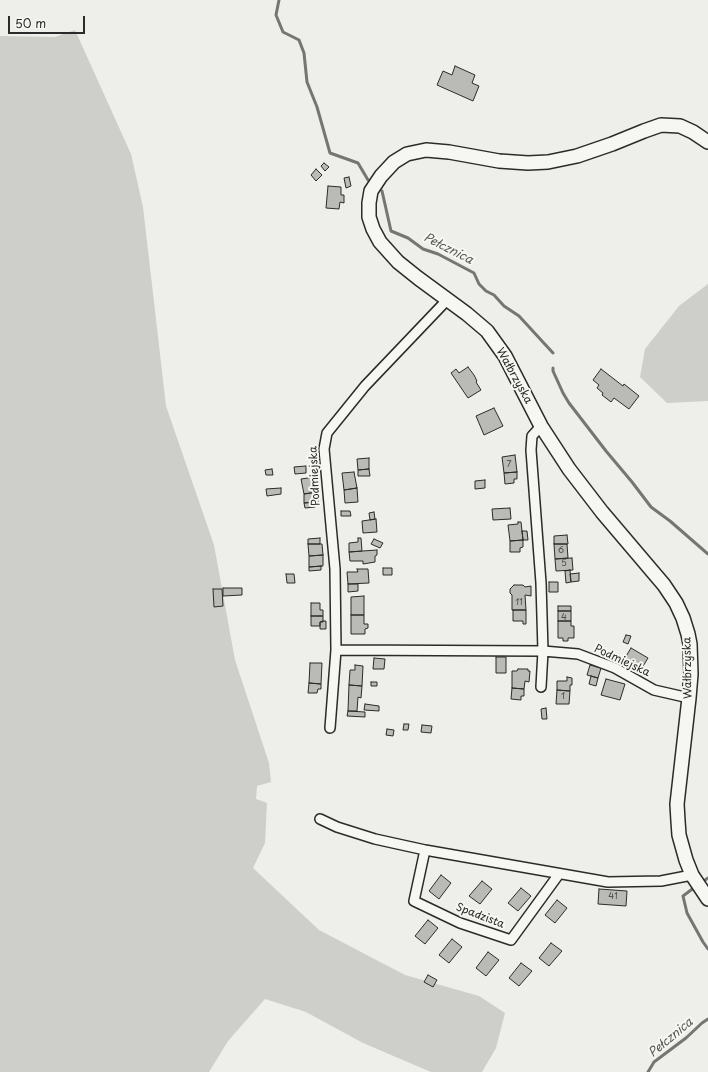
<!DOCTYPE html>
<meta charset="utf-8">
<style>
body{margin:0}
#map{position:relative;width:708px;height:1072px;overflow:hidden;background:#eeeeea;font-family:"Playpen Sans",sans-serif}
canvas{display:block}
.scale{position:absolute;left:8px;top:16px;width:77px;height:18px;box-sizing:border-box;border:2px solid #2b2b2b;border-top:0;padding-left:5px;font-size:12px;line-height:14px;white-space:nowrap;color:#2b2b2b;-webkit-text-stroke:3px #f6f6f2;paint-order:stroke}
</style>
<div id="map">
<canvas width="708" height="1072"></canvas>
<div class="scale">50 m</div>
</div>
<script>
const ctx = document.querySelector('canvas').getContext('2d');
ctx.lineJoin = 'round';
function fillPath(path, color) {
  ctx.fillStyle = color;
  ctx.fill(path, 'evenodd');
}
function poly(rows) {
  const path = new Path2D();
  for (const r of rows) {
    path.moveTo(r[0], r[1]);
    for (let i = 2; i < r.length; i += 2) path.lineTo(r[i], r[i + 1]);
  }
  return path;
}
function strokePath(path, color, width, dash) {
  ctx.strokeStyle = color;
  ctx.lineWidth = width;
  ctx.lineCap = dash ? 'butt' : 'round';
  ctx.setLineDash(dash || []);
  ctx.stroke(path);
}
function write(font, color, halo, rows, align = 'center') {
  ctx.font = font + ' "Playpen Sans",sans-serif';
  ctx.lineWidth = 4;
  ctx.setLineDash([]);
  ctx.textBaseline = 'middle';
  ctx.strokeStyle = halo;
  ctx.fillStyle = color;
  for (const [text, x, y, turn = 0] of rows) {
    ctx.save();
    ctx.translate(x, y);
    ctx.rotate((+turn || 0) * Math.PI / 180);
    ctx.textAlign = isNaN(turn) ? turn : align;
    if (halo) ctx.strokeText(text, 0, 0);
    ctx.fillText(text, 0, 0);
    ctx.restore();
  }
}
const green = poly([
 [75,30,131,154,143,207,166,406,214,545,235,660,269,763,271,782,257,786,256,799,267,803,265,843,253,868,319,930,405,975,479,996,505,1013,496,1048,482,1072,431,1072,363,1043,306,1012,265,999,228,1041,209,1072,0,1072,0,36,55,37],
 [708,284,708,401,667,403,640,377,645,349,679,306]
]);
const stream = poly([
 [279,0,276,15,283,32,299,40,304,53,307,82,317,107,330,153,358,163,368,180],
 [382,191,391,231,408,238,423,249,438,254,474,273,479,284,486,291,494,295,504,306,519,316,553,353],
 [553,368,553,371,563,393,569,403,606,451,632,482,651,507,670,521,708,554],
 [701,883,708,878],
 [695,887,683,896,687,913,703,942,708,949],
 [648,1072,654,1062,686,1038,702,1023,708,1019]
]);
const building = poly([
 [455,66,475,75,472,83,479,86,473,101,437,85,443,71,452,75,455,66],
 [324,163,329,167,325,171,321,166,324,163],
 [316,169,322,175,316,181,311,175,316,169],
 [349,177,351,186,346,188,344,178,349,177],
 [328,186,341,187,341,195,344,195,344,203,340,202,339,209,326,208,328,186],
 [468,367,474,375,477,381,476,382,481,390,468,398,451,373,456,369,459,373,468,367],
 [601,369,623,386,624,384,639,396,629,409,614,398,611,402,602,395,603,393,597,388,599,385,593,380,601,369],
 [494,408,503,426,484,435,476,416,494,408],
 [515,455,517,472,504,473,502,457,515,455],
 [369,458,369,469,358,470,357,459,369,458],
 [306,466,306,473,295,474,294,467,306,466],
 [272,469,273,475,266,475,265,470,272,469],
 [369,469,370,476,358,476,358,470,369,469],
 [354,472,357,488,344,490,342,473,354,472],
 [517,472,517,479,514,479,514,483,505,484,504,473,517,472],
 [315,477,316,483,314,484,314,487,316,487,317,492,304,494,301,479,315,477],
 [485,480,485,488,475,489,475,481,485,480],
 [281,488,281,494,267,496,266,489,281,488],
 [357,488,358,502,345,503,344,490,357,488],
 [317,492,318,502,304,503,304,494,317,492],
 [314,502,315,507,305,508,304,503,314,502],
 [510,508,511,519,493,520,492,509,510,508],
 [341,511,350,511,351,516,341,516,341,511],
 [374,512,375,519,370,520,369,513,374,512],
 [376,519,377,532,363,533,362,521,376,519],
 [518,522,521,522,523,540,510,541,508,525,518,524,518,522],
 [522,531,527,531,528,540,523,540,522,531],
 [567,535,568,544,554,544,554,536,567,535],
 [320,538,320,544,308,544,308,539,320,538],
 [358,538,361,538,362,551,349,552,349,543,358,542,358,538],
 [374,539,383,543,380,548,371,544,374,539],
 [523,540,523,547,520,548,520,552,510,552,510,541,523,540],
 [308,544,322,544,323,555,309,556,308,544],
 [554,544,567,544,568,558,555,559,554,544],
 [377,550,377,555,375,556,375,562,363,564,363,561,350,561,349,552,377,550],
 [323,555,323,566,309,567,309,556,323,555],
 [572,558,573,570,556,571,555,559,572,558],
 [321,566,321,570,309,571,309,567,321,566],
 [383,568,392,568,392,575,383,575,383,568],
 [357,569,368,569,369,583,348,584,347,572,358,572,357,569],
 [570,570,571,582,566,583,565,571,570,570],
 [579,573,579,581,571,582,570,574,579,573],
 [286,574,294,574,295,583,287,583,286,574],
 [549,582,558,582,558,592,549,592,549,582],
 [348,584,358,584,358,591,348,592,348,584],
 [514,585,523,585,525,587,531,586,531,596,525,595,526,610,512,610,512,595,510,593,510,589,514,585],
 [223,588,242,588,242,595,223,596,223,588],
 [213,589,222,589,223,606,214,607,213,589],
 [364,596,364,615,351,615,351,597,364,596],
 [311,603,320,603,320,610,323,610,323,616,311,616,311,603],
 [558,606,571,606,571,611,558,611,558,606],
 [513,610,526,610,526,624,523,624,523,621,513,621,513,610],
 [558,611,571,611,571,621,558,621,558,611],
 [351,615,364,615,364,624,368,624,368,628,365,629,365,634,351,634,351,615],
 [311,616,323,616,323,622,320,622,320,626,311,626,311,616],
 [323,621,326,621,326,629,320,629,320,622,323,621],
 [558,621,571,621,571,626,574,626,574,638,568,638,568,641,563,641,563,638,558,638,558,621],
 [626,635,631,636,628,644,623,642,626,635],
 [631,648,648,658,642,668,625,658,631,648],
 [496,657,506,657,506,673,496,673,496,657],
 [374,658,385,659,384,669,373,669,374,658],
 [310,663,322,663,321,684,309,683,310,663],
 [355,665,363,666,362,686,349,685,350,670,355,670,355,665],
 [590,665,601,668,598,678,587,675,590,665],
 [518,669,528,669,528,671,530,671,529,682,525,681,524,689,512,688,512,671,517,671,518,669],
 [591,676,598,678,596,686,589,684,591,676],
 [567,677,572,678,572,685,570,685,570,691,557,690,557,681,567,681,567,677],
 [606,679,625,684,620,700,601,695,606,679],
 [371,682,377,682,377,686,371,686,371,682],
 [309,683,321,684,321,689,318,689,317,693,308,693,309,683],
 [349,685,362,686,361,698,358,697,357,711,348,711,349,685],
 [512,688,524,689,524,696,521,696,521,700,511,699,512,688],
 [557,690,570,691,569,704,556,704,557,690],
 [365,704,379,706,379,711,364,710,365,704],
 [546,708,547,719,542,719,541,709,546,708],
 [348,711,365,712,365,717,347,716,348,711],
 [404,724,409,724,408,730,403,730,404,724],
 [422,725,432,726,431,733,421,732,422,725],
 [387,729,394,730,393,736,386,735,387,729],
 [441,875,451,883,439,899,429,891,441,875],
 [482,881,492,889,480,904,469,896,482,881],
 [521,888,531,896,518,911,508,903,521,888],
 [599,889,627,891,626,906,598,904,599,889],
 [557,900,567,908,555,923,545,915,557,900],
 [428,920,438,928,425,944,415,936,428,920],
 [452,939,462,947,449,963,439,955,452,939],
 [551,943,562,951,549,966,539,958,551,943],
 [488,952,499,960,486,976,476,968,488,952],
 [521,963,532,971,519,986,509,978,521,963],
 [428,975,437,980,433,987,424,982,428,975]
]);
const street = poly([
 [336,650,543,651,578,654,615,668,654,690,689,698],
 [541,687,543,651,541,583,531,450,532,436,541,426],
 [330,728,336,650,335,569,324,449,327,433,365,386,448,299],
 [320,819,337,827,375,839,425,850,608,882,661,881,692,875],
 [425,850,414,901,460,923,511,940,559,874]
]);
const secondary = poly([
 [708,142,693,132,680,126,661,125,644,131,612,144,577,156,548,162,528,163,499,161,449,152,426,150,407,154,394,162,381,176,371,191,369,203,369,217,373,229,380,242,398,262,418,278,467,314,487,331,505,356,541,426,569,469,602,512,664,585,676,603,683,618,688,634,690,644,691,674,689,698,677,804,678,821,679,835,686,860,692,875,708,899]
]);
const numberNames = [
 ["7",509,465],
 ["6",561,551],
 ["5",564,564],
 ["11",519,603],
 ["4",564,618],
 ["1",563,697],
 ["41",613,897]
];
const streetNames = [
 ["Wałbrzyska",514,376,61],
 ["Podmiejska",315,476,-93],
 ["Podmiejska",622,661,25],
 ["Wałbrzyska",688,668,-91],
 ["Spadzista",480,916,21]
];
const waterNames = [
 ["Pełcznica",448,249,27],
 ["Pełcznica",671,1038,-40]
];
fillPath(green, '#cececa');
strokePath(stream, '#757573', 3);
fillPath(building, '#babab7');
strokePath(building, '#2b2b2b', 1);
strokePath(street, '#2b2b2b', 12);
strokePath(secondary, '#2b2b2b', 16);
strokePath(street, '#f6f6f2', 9);
strokePath(secondary, '#f6f6f2', 13);
write('9px', '#4f4f4e', null, numberNames);
write('11px', '#2b2b2b', '#f6f6f2', streetNames);
write('italic 12px', '#565655', '#f6f6f2', waterNames);
</script>
